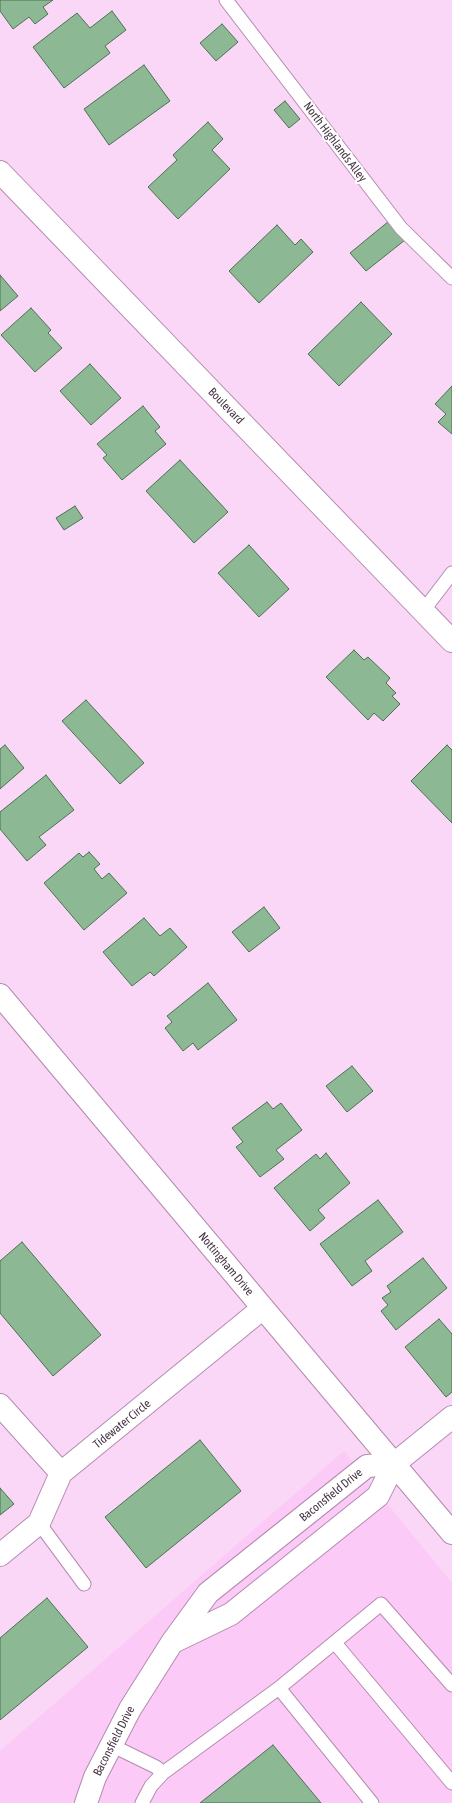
<!DOCTYPE html>
<style>
body{margin:0}
canvas{display:block;background:#fad7f6}
</style>
<canvas width="452" height="1803"></canvas>
<script>
const ctx = document.querySelector('canvas').getContext('2d');
ctx.lineJoin = 'round';
function fillPath(path, color) {
  ctx.fillStyle = color;
  ctx.fill(path, 'evenodd');
}
function poly(rows) {
  const path = new Path2D();
  for (const r of rows) {
    path.moveTo(r[0], r[1]);
    for (let i = 2; i < r.length; i += 2) path.lineTo(r[i], r[i + 1]);
  }
  return path;
}
function strokePath(path, color, width, dash) {
  ctx.strokeStyle = color;
  ctx.lineWidth = width;
  ctx.lineCap = dash ? 'butt' : 'round';
  ctx.setLineDash(dash || []);
  ctx.stroke(path);
}
function write(font, color, halo, rows, align = 'center') {
  ctx.font = font + ' "Asap Condensed",sans-serif';
  ctx.lineWidth = 4;
  ctx.setLineDash([]);
  ctx.textBaseline = 'middle';
  ctx.strokeStyle = halo;
  ctx.fillStyle = color;
  for (const [text, x, y, turn = 0] of rows) {
    ctx.save();
    ctx.translate(x, y);
    ctx.rotate((+turn || 0) * Math.PI / 180);
    ctx.textAlign = isNaN(turn) ? turn : align;
    if (halo) ctx.strokeText(text, 0, 0);
    ctx.fillText(text, 0, 0);
    ctx.restore();
  }
}
const built = poly([
 [344,1451,452,1583,452,1803,0,1803,0,1751]
]);
const building = poly([
 [0,0,53,0,43,7,48,14,35,24,29,17,13,29,0,11,0,0],
 [112,11,126,30,105,46,110,53,64,88,33,47,77,13,90,28,112,11],
 [222,24,238,42,216,61,200,43,222,24],
 [144,65,170,101,109,145,84,109,144,65],
 [285,101,300,119,289,128,274,110,285,101],
 [208,122,223,139,212,150,230,169,178,219,148,187,177,160,173,155,208,122],
 [389,221,405,240,366,271,350,253,389,221],
 [277,225,295,245,301,239,313,252,259,303,229,271,277,225],
 [0,275,18,296,0,311,0,275],
 [361,302,392,334,339,386,308,354,361,302],
 [31,308,51,330,48,333,62,348,35,372,1,335,31,308],
 [90,364,121,398,91,425,60,391,90,364],
 [452,386,452,434,438,422,446,414,435,404,452,386],
 [143,406,160,427,155,431,166,444,122,480,103,458,107,455,97,444,143,406],
 [180,460,228,512,194,543,146,491,180,460],
 [75,506,83,518,64,530,56,518,75,506],
 [249,545,289,589,259,617,218,573,249,545],
 [354,650,364,660,368,657,390,678,386,683,396,693,392,696,400,704,383,721,374,713,368,720,326,677,354,650],
 [86,700,144,763,120,784,62,721,86,700],
 [5,745,24,768,0,789,0,749,5,745],
 [447,745,452,750,452,823,411,781,447,745],
 [46,775,74,810,39,837,46,845,27,861,0,829,0,812,46,775],
 [89,852,100,864,94,869,102,879,109,873,127,893,84,930,44,883,79,853,83,857,89,852],
 [264,907,280,928,249,952,232,932,264,907],
 [144,918,160,936,170,928,187,947,154,976,150,972,132,986,103,952,144,918],
 [208,983,237,1020,198,1050,193,1043,183,1051,165,1028,172,1022,167,1016,208,983],
 [352,1066,373,1091,347,1112,326,1086,352,1066],
 [267,1102,273,1109,281,1103,302,1130,276,1150,284,1159,260,1177,236,1147,243,1142,232,1128,267,1102],
 [326,1153,350,1183,318,1210,325,1218,310,1231,274,1188,316,1154,320,1159,326,1153],
 [378,1200,403,1232,365,1261,372,1271,352,1286,320,1244,378,1200],
 [22,1242,101,1335,53,1376,0,1313,0,1261,22,1242],
 [423,1258,447,1288,396,1330,381,1311,388,1305,382,1298,391,1292,387,1286,423,1258],
 [439,1319,452,1334,452,1392,446,1397,405,1347,439,1319],
 [200,1440,241,1491,146,1568,105,1517,200,1440],
 [0,1488,14,1504,0,1515,0,1488],
 [47,1598,88,1647,0,1720,0,1638,47,1598],
 [273,1745,321,1803,200,1803,273,1745]
]);
const lane = poly([
 [226,0,401,228,452,278],
 [423,611,452,573],
 [39,1523,84,1584],
 [335,1643,452,1783],
 [279,1688,372,1803],
 [111,1745,156,1767,163,1773,151,1786,142,1803],
 [163,1773,279,1688,381,1604,452,1685]
]);
const street = poly([
 [0,172,452,641],
 [0,995,452,1533],
 [0,1405,61,1473],
 [0,1555,39,1523,61,1473,263,1308],
 [175,1641,231,1614,378,1496,394,1464,452,1417],
 [86,1803,95,1777,130,1709,173,1641,208,1593,367,1466,394,1464]
]);
const streetNames = [
 ["North Highlands Alley",335,142,53],
 ["Boulevard",226,406,46],
 ["Nottingham Drive",226,1264,50],
 ["Tidewater Circle",122,1424,-39],
 ["Baconsfield Drive",331,1495,-39],
 ["Baconsfield Drive",114,1741,-63]
];
fillPath(built, '#fccaf7');
fillPath(building, '#8cb994');
strokePath(building, '#497251', 1);
strokePath(lane, '#b48bb0', 15);
strokePath(street, '#b48bb0', 24);
strokePath(lane, '#fff', 13);
strokePath(street, '#fff', 22);
write('12px', '#473645', '#fff', streetNames);
</script>
